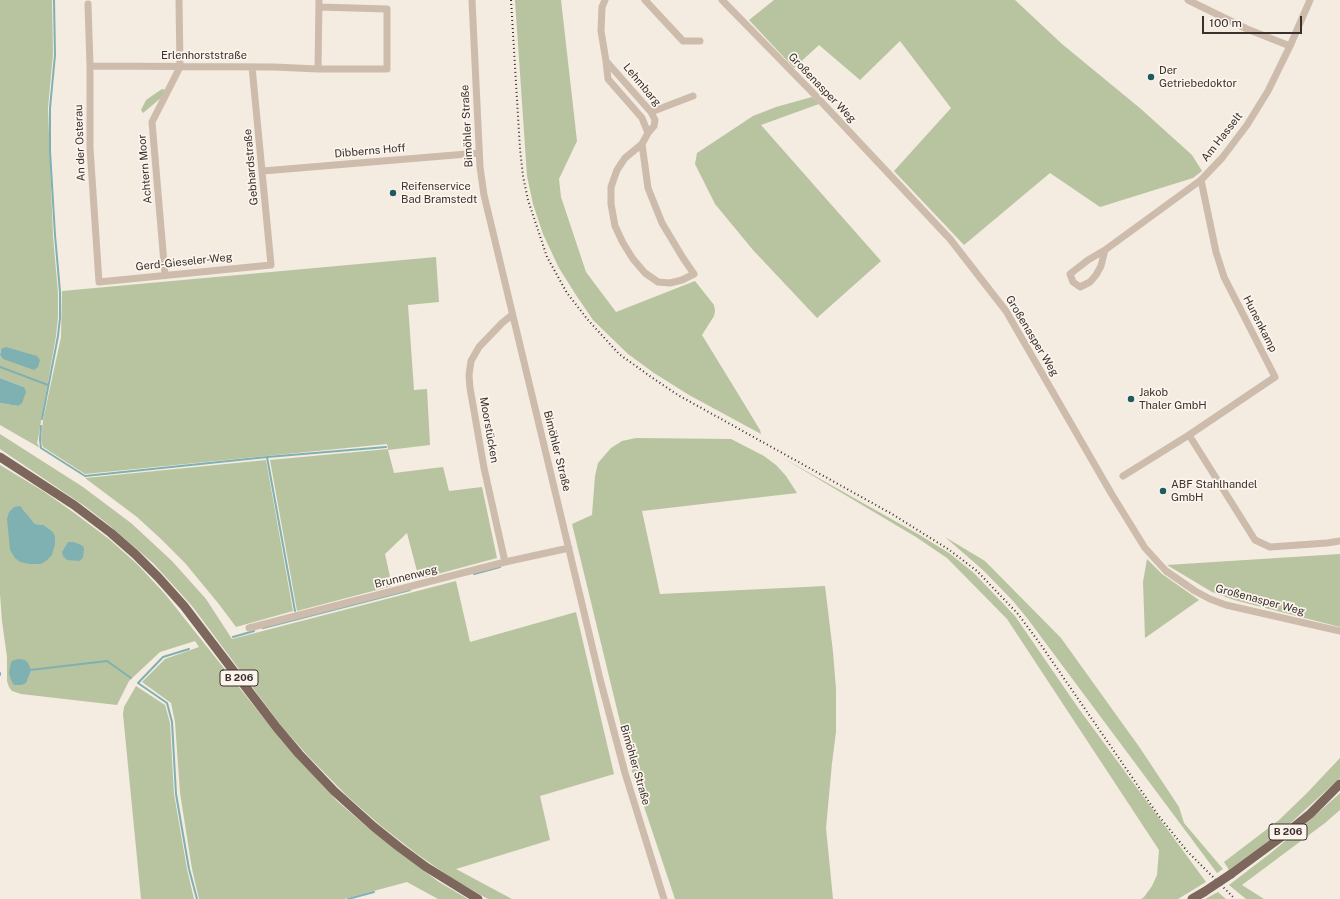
<!DOCTYPE html>
<meta charset="utf-8">
<style>
body{margin:0}
#map{position:relative;width:1340px;height:899px;overflow:hidden;background:#f4ebe1;font-family:"Public Sans",sans-serif}
canvas{display:block}
.scale{position:absolute;left:1202px;top:16px;width:100px;height:18px;box-sizing:border-box;border:2px solid #3b302b;border-top:0;padding-left:5px;font-size:12px;line-height:14px;white-space:nowrap;color:#3b302b;-webkit-text-stroke:3px #fbf5ee;paint-order:stroke}
</style>
<div id="map">
<canvas width="1340" height="899"></canvas>
<div class="scale">100 m</div>
</div>
<script>
const ctx = document.querySelector('canvas').getContext('2d');
ctx.lineJoin = 'round';
function fillPath(path, color) {
  ctx.fillStyle = color;
  ctx.fill(path, 'evenodd');
}
function poly(rows) {
  const path = new Path2D();
  for (const r of rows) {
    path.moveTo(r[0], r[1]);
    for (let i = 2; i < r.length; i += 2) path.lineTo(r[i], r[i + 1]);
  }
  return path;
}
function strokePath(path, color, width, dash) {
  ctx.strokeStyle = color;
  ctx.lineWidth = width;
  ctx.lineCap = dash ? 'butt' : 'round';
  ctx.setLineDash(dash || []);
  ctx.stroke(path);
}
function write(font, color, halo, rows, align = 'center') {
  ctx.font = font + ' "Public Sans",sans-serif';
  ctx.lineWidth = 3.5;
  ctx.setLineDash([]);
  ctx.textBaseline = 'middle';
  ctx.strokeStyle = halo;
  ctx.fillStyle = color;
  for (const [text, x, y, turn = 0] of rows) {
    ctx.save();
    ctx.translate(x, y);
    ctx.rotate((+turn || 0) * Math.PI / 180);
    ctx.textAlign = isNaN(turn) ? turn : align;
    if (halo) ctx.strokeText(text, 0, 0);
    ctx.fillText(text, 0, 0);
    ctx.restore();
  }
}
const green = poly([
 [0,0,52,0,53,54,48,108,53,236,58,293,58,317,56,336,38,439,37,443,40,448,0,425,0,403,18,406,24,387,0,378,0,355,3,359,1,349,0,353],
 [515,0,561,0,577,141,559,179,561,197,586,272,616,312,695,281,714,305,715,311,714,316,702,335,740,397,760,430,761,434,689,395,654,373,628,354,593,320,576,295,559,268,543,234,533,204,527,176],
 [774,0,1015,0,1062,44,1141,109,1192,155,1202,171,1193,178,1100,207,1050,173,964,245,894,171,951,108,900,41,860,80,819,45,794,68,749,20],
 [162,89,166,90,162,97,143,113,141,110,146,100],
 [812,97,819,104,761,125,881,261,817,318,753,250,715,204,695,164,697,153,753,116,776,107],
 [436,257,439,302,408,305,414,390,427,389,430,445,388,450,394,473,443,467,449,491,482,487,497,558,419,579,407,533,385,554,392,586,297,611,270,460,388,449,387,444,85,474,43,447,41,440,43,420,61,337,62,291],
 [0,434,83,487,131,523,172,561,206,599,232,639,456,581,470,642,576,612,614,774,540,796,550,840,456,869,512,899,488,899,479,894,450,877,417,854,381,826,346,795,308,756,282,727,192,606,153,563,109,525,86,507,0,449],
 [636,438,731,439,764,456,776,465,786,476,797,493,642,511,660,594,825,586,833,652,836,689,836,732,832,763,826,828,833,899,675,899,632,771,572,524,592,515,595,476,598,463,611,448,622,441],
 [783,458,918,534,949,553,974,573,1015,616,1079,709,1206,882,1178,899,1141,899,1144,897,1152,886,1157,875,1159,850,1007,619,947,558,916,537],
 [266,460,293,611,236,627,218,603,185,563,161,539,137,517,85,478],
 [0,465,43,491,73,512,109,539,137,564,165,594,281,740,337,801,373,832,412,862,439,882,468,899,438,899,407,882,344,899,199,899,192,869,180,793,175,722,171,703,142,682,165,659,199,647,195,641,160,652,129,681,117,705,21,694,12,691,9,687,7,681,7,657,2,621,0,594],
 [23,509,26,514,35,524,44,525,52,531,41,564],
 [945,537,985,561,1061,638,1140,748,1179,807,1184,823,1223,869,1217,873,1027,618,1013,601,984,571],
 [1340,554,1340,627,1234,600,1212,592,1167,565],
 [1147,559,1162,574,1199,600,1145,638,1143,582],
 [136,686,165,705,170,723,174,794,187,869,194,899,141,899,123,714,124,707],
 [1340,758,1340,778,1283,830,1229,870,1224,862,1279,820,1306,794],
 [1340,793,1340,810,1325,823,1242,885,1264,899,1246,899,1229,885,1272,852,1310,820],
 [1218,892,1226,899,1205,899]
]);
const water = poly([
 [6,347,37,356,40,360,38,367,34,370,3,359,0,355,1,349],
 [0,378,24,387,26,392,22,403,18,406,0,403],
 [20,506,35,524,44,525,52,531,55,536,55,544,52,555,46,561,41,564,30,564,20,562,15,558,10,550,7,519,9,512,14,507],
 [68,542,74,542,83,546,84,549,83,558,79,561,67,560,63,556,62,552],
 [19,659,25,660,28,663,31,670,26,683,21,685,14,685,11,680,9,673,11,662,14,660]
]);
const stream = poly([
 [0,367,48,385],
 [42,419,58,336,60,318,60,292,55,235,50,151,50,108,55,55,54,0],
 [41,426,40,440,41,448,85,476,267,457,386,447],
 [267,457,295,611],
 [474,574,500,567],
 [263,628,410,590],
 [233,637,254,631],
 [189,649,163,657,138,683,167,703,172,722,176,794,189,869,197,899],
 [30,670,107,661,131,678],
 [0,673,0,675],
 [348,899,374,892]
]);
const minor = poly([
 [472,0,480,167,484,195,600,679,625,773,664,899],
 [605,0,602,7,601,31,606,61,608,79,642,118,648,133,654,126,655,120,651,112,606,61],
 [645,0,683,41,700,41],
 [722,0,813,93,950,239,1006,311,1111,493,1145,548,1166,571,1195,591,1210,599,1226,605,1340,631],
 [1188,0,1247,29,1290,46],
 [88,4,90,66,90,148,99,282,271,265,252,67],
 [90,66,274,67,318,69,387,69,387,9,319,7],
 [318,69,319,0],
 [651,112,693,96],
 [642,144,648,188,662,223,683,258,694,274,682,280,670,283,658,282,645,273,633,259,623,243,615,226,611,204,611,187,617,170,625,158,642,144,648,133],
 [263,171,479,153],
 [1105,250,1088,260,1070,274,1073,282,1080,287,1090,282,1096,275,1101,266,1105,250,1201,180,1222,158,1247,125,1268,91,1290,46,1310,0],
 [165,275,152,122,180,67,179,0],
 [1189,435,1255,540,1270,547,1327,543,1340,541],
 [1123,476,1189,435,1275,377,1224,277,1216,252,1201,180],
 [505,562,484,468,470,388,469,375,471,361,479,347,502,323,512,315],
 [249,628,505,562,569,548]
]);
const major = poly([
 [0,457,74,505,111,533,135,554,158,577,184,606,277,728,299,754,334,791,374,827,399,847,426,867,478,899],
 [1231,874,1284,835,1310,814,1340,784],
 [1192,899,1204,892]
]);
const rail = poly([
 [511,0,520,149,523,176,528,200,547,257,567,293,588,320,619,354,654,379,678,395,892,514,948,549,977,571,1018,614,1041,645,1158,815,1187,851,1235,899]
]);
const majorBridge = poly([
 [1204,892,1231,874]
]);
const markers = [
 [1151,77,4,"#1f5a5e"],
 [393,193,4,"#1f5a5e"],
 [1131,399,4,"#1f5a5e"],
 [1163,491,4,"#1f5a5e"]
];
const shields = [
 [239,678,38],
 [1288,832,38]
];
const shieldNames = [
 ["B 206",239,678],
 ["B 206",1288,832]
];
const streetNames = [
 ["Erlenhorststraße",204,56],
 ["Lehmbarg",642,85,50],
 ["Großenasper Weg",822,88,46],
 ["Bimöhler Straße",467,126,-93],
 ["Am Hasselt",1222,137,-52],
 ["An der Osterau",80,143,-92],
 ["Dibberns Hoff",370,151,-5],
 ["Gebhardstraße",251,167,-95],
 ["Achtern Moor",145,169,-95],
 ["Gerd-Gieseler-Weg",184,262,-6],
 ["Hunenkamp",1260,324,63],
 ["Großenasper Weg",1032,336,59],
 ["Moorstücken",489,430,80],
 ["Bimöhler Straße",557,451,76],
 ["Brunnenweg",406,577,-14],
 ["Großenasper Weg",1260,600,15],
 ["Bimöhler Straße",635,765,74]
];
const poiNames = [
 ["Der",1159,71],
 ["Getriebedoktor",1159,84],
 ["Reifenservice",401,187],
 ["Bad Bramstedt",401,200],
 ["Jakob",1139,393],
 ["Thaler GmbH",1139,406],
 ["ABF Stahlhandel",1171,485],
 ["GmbH",1171,498]
];
fillPath(green, '#b8c4a0');
fillPath(water, '#7fb0b2');
strokePath(stream, '#7fb0b2', 2);
strokePath(minor, '#cdbbac', 7);
strokePath(major, '#7d675c', 9);
strokePath(rail, '#3b302b', 2, [1, 3]);
strokePath(majorBridge, '#7d675c', 9);
for (const [x, y, r, color] of markers) {
  const dot = new Path2D();
  dot.arc(x, y, r, 0, 2 * Math.PI);
  ctx.fillStyle = color;
  ctx.fill(dot);
  strokePath(dot, '#fbf5ee', 1.5);
}
for (const [x, y, w] of shields) {
  const box = new Path2D();
  box.roundRect(x - w / 2, y - 8, w, 16, 3);
  ctx.fillStyle = '#fbf5ee';
  ctx.fill(box);
  strokePath(box, '#3b302b', 1);
}
write('bold 10px', '#3b302b', null, shieldNames);
write('11px', '#3b302b', '#fbf5ee', streetNames);
write('11px', '#3b302b', '#fbf5ee', poiNames, 'left');
</script>
